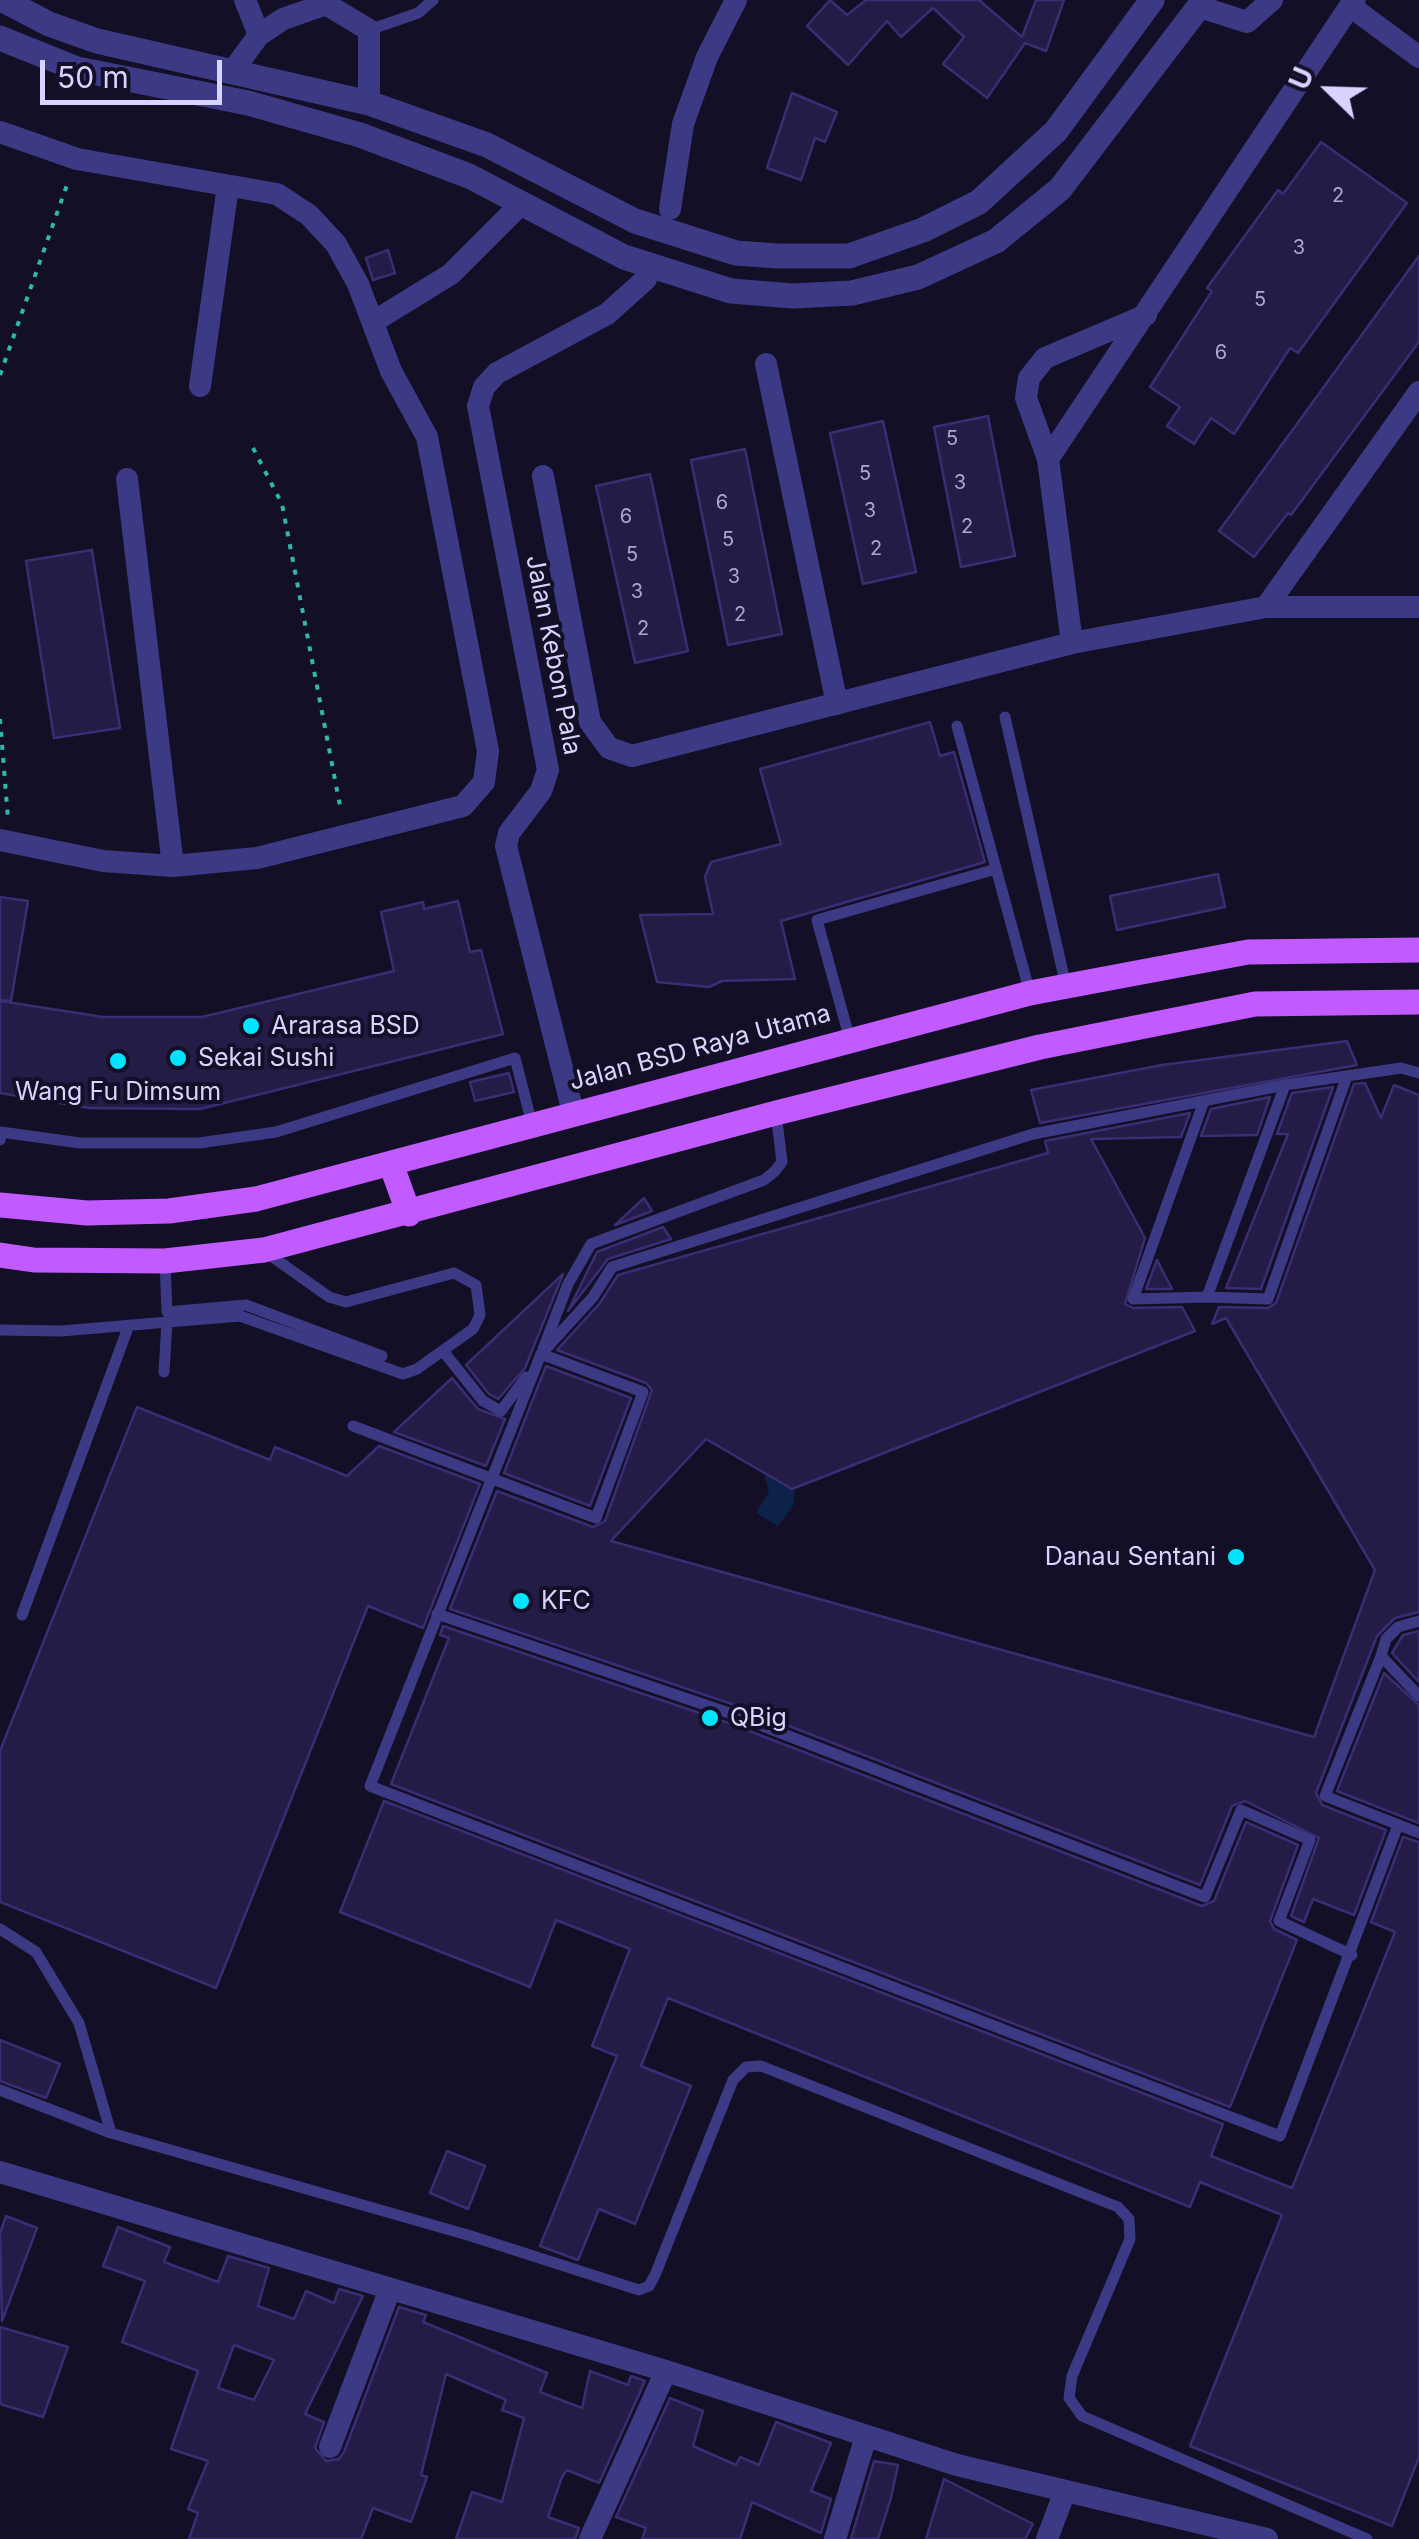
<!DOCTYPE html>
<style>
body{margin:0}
#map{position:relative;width:1419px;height:2539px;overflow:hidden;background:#130f26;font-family:Inter,sans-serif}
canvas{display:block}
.north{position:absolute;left:1279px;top:40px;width:100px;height:100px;-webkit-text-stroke:8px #130f26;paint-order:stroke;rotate:293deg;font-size:28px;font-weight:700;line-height:40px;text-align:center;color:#d9d4ff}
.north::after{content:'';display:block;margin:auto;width:35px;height:45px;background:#d9d4ff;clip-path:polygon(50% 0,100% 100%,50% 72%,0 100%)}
.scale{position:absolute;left:40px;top:60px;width:182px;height:45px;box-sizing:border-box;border:5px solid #d9d4ff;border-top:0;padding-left:12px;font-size:30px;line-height:35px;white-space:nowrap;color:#d9d4ff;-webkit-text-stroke:8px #130f26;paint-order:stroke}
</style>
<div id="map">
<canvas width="1419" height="2539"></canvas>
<div class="north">U</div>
<div class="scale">50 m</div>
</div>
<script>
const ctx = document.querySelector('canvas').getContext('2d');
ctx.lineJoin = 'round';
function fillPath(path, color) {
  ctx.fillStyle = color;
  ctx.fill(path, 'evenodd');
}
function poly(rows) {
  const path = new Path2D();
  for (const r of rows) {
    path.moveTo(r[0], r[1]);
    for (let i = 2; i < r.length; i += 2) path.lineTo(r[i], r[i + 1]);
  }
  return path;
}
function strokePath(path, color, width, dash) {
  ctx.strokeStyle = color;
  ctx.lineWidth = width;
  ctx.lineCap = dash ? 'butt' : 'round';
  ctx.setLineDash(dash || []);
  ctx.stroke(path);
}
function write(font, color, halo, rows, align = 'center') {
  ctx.font = font + ' Inter,sans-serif';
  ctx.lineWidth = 8;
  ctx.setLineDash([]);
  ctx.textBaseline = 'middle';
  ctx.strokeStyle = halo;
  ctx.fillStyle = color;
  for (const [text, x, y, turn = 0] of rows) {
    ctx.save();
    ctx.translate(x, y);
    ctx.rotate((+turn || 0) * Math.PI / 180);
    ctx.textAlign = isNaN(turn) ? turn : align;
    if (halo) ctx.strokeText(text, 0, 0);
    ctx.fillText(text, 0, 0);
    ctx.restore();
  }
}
const water = poly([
 [772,1469,795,1480,794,1504,778,1526,756,1513,769,1492,765,1477]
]);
const building = poly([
 [830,0,847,15,866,0,979,0,1022,37,1036,0,1064,0,1046,51,1025,43,987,98,943,64,964,37,933,8,901,37,887,21,848,65,807,26,830,0],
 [792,93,837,112,825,142,815,138,801,180,767,168,792,93],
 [1321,142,1407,203,1298,353,1290,348,1234,434,1211,418,1194,444,1167,426,1180,407,1150,387,1212,291,1207,288,1278,190,1283,194,1321,142],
 [388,250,395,273,373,280,366,258,388,250],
 [1419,256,1419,342,1291,515,1288,513,1254,557,1219,531,1419,256],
 [988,416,1015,556,961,567,934,427,988,416],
 [883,421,916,572,863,584,830,433,883,421],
 [745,449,782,634,728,645,691,460,745,449],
 [650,474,688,651,635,663,596,486,650,474],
 [92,550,120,728,54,738,26,561,92,550],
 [930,722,940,756,954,752,985,862,781,921,795,979,722,981,709,987,657,982,640,915,713,914,705,877,711,862,781,844,760,769,930,722],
 [1218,874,1225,907,1117,930,1110,896,1218,874],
 [0,897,28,901,11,1001,0,1000,0,897],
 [458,901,470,952,481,950,503,1034,200,1109,89,1108,0,1093,0,1001,103,1017,202,1017,394,971,381,912,423,902,424,909,458,901],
 [1347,1041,1357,1065,1040,1123,1031,1090,1162,1065,1347,1041],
 [509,1073,514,1092,475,1101,470,1082,509,1073],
 [1365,1083,1381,1118,1394,1085,1419,1095,1419,1612,1395,1618,1377,1636,1316,1793,1322,1805,1386,1830,1354,1915,1313,1899,1304,1922,1291,1916,1319,1838,1245,1801,1232,1806,1200,1885,732,1704,450,1609,497,1491,593,1527,605,1521,652,1390,646,1383,557,1350,600,1303,618,1275,1048,1153,1045,1141,1190,1113,1181,1137,1091,1139,1145,1238,1125,1304,1133,1308,1182,1307,1195,1331,792,1489,706,1439,611,1541,1314,1737,1375,1570,1226,1318,1212,1324,1219,1307,1268,1308,1276,1303,1354,1084,1365,1083],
 [1333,1087,1261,1289,1226,1288,1288,1134,1277,1134,1292,1093,1333,1087],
 [1270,1097,1257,1135,1201,1136,1211,1109,1270,1097],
 [644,1198,652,1211,615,1225,644,1198],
 [663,1227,671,1239,608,1259,568,1311,597,1252,663,1227],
 [1157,1260,1172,1289,1146,1289,1157,1260],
 [563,1274,525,1368,498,1399,489,1394,466,1365,563,1274],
 [546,1366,631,1398,590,1506,504,1473,546,1366],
 [452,1378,478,1409,505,1419,486,1466,394,1432,452,1378],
 [137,1407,270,1460,275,1447,347,1476,379,1446,480,1484,423,1628,368,1606,216,1988,0,1902,0,1751,137,1407],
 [443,1626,726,1722,1202,1906,1214,1901,1246,1822,1298,1845,1270,1921,1274,1929,1297,1940,1230,2107,391,1784,449,1638,440,1635,443,1626],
 [1419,1631,1419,1682,1392,1653,1403,1635,1419,1631],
 [1384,1673,1419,1705,1419,1823,1337,1791,1384,1673],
 [384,1801,1223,2124,1211,2156,1292,2188,1395,1932,1371,1922,1403,1837,1419,1842,1419,2457,1392,2526,1190,2446,1282,2215,1200,2182,1190,2207,668,1998,641,2066,691,2086,635,2224,599,2209,578,2260,540,2246,617,2056,592,2046,630,1949,556,1920,530,1987,340,1912,384,1801],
 [0,2040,60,2064,46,2098,0,2081,0,2040],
 [447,2151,485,2166,468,2209,430,2193,447,2151],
 [6,2216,37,2228,2,2321,0,2233,6,2216],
 [118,2227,170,2247,164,2262,218,2282,228,2256,269,2268,258,2306,294,2319,306,2291,334,2303,339,2289,363,2296,305,2414,324,2422,315,2448,326,2461,339,2459,344,2452,399,2307,426,2315,423,2322,547,2373,540,2392,582,2408,590,2371,628,2385,631,2376,645,2381,599,2483,567,2470,562,2477,548,2517,579,2528,575,2539,456,2539,472,2492,502,2502,524,2418,502,2410,506,2400,446,2374,421,2475,427,2477,411,2522,373,2508,361,2539,189,2539,198,2513,188,2509,208,2461,171,2449,198,2371,122,2342,145,2281,103,2266,118,2227],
 [234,2345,274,2360,254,2400,218,2388,234,2345],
 [0,2327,68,2347,43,2417,0,2404,0,2327],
 [670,2398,703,2411,693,2446,736,2465,740,2457,759,2465,776,2422,831,2443,811,2491,831,2499,821,2533,752,2502,740,2539,642,2539,646,2528,616,2517,670,2398],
 [874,2461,898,2465,891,2498,878,2539,851,2539,874,2461],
 [944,2479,1033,2524,1025,2539,926,2539,944,2479]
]);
const path = poly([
 [0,375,68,182],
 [253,448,282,504,341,811],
 [0,719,8,819]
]);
const service = poly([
 [369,30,418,13,433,0],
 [1005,717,1066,986],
 [957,726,1030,993],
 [850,1040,817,920,996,869],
 [1204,1101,1133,1299,1207,1297,1285,1085],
 [0,1140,1,1132,80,1143,199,1143,276,1132,515,1058,532,1124],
 [165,1261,167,1312,246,1305,382,1356],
 [1207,1297,1268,1299,1347,1076],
 [0,1330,61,1331,240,1316,403,1374,417,1369,473,1329,480,1315,476,1285,454,1273,346,1302,329,1297,267,1253],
 [543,1349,568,1284,591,1244,764,1180,774,1172,782,1162,776,1113],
 [443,1351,483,1401,501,1411,526,1377],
 [164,1372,167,1322],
 [353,1426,596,1518,643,1392,541,1354],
 [437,1614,729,1713,1205,1897,1241,1810,1310,1840,1279,1921,1352,1955],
 [22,1615,129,1325],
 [1381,1656,1386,1639,1398,1627,1419,1621],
 [1419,1696,1381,1656,1325,1796,1419,1833],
 [1398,1825,1280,2136,370,1786,541,1354,593,1297,612,1267,1033,1134,1285,1085,1401,1068,1419,1073],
 [0,1929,36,1952,79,2023,111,2133,471,2236,639,2290,649,2286,655,2275,733,2080,746,2067,761,2066,1118,2207,1129,2219,1130,2239,1072,2376,1069,2398,1082,2416,1367,2539],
 [0,2090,111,2133]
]);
const minor = poly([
 [245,0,259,35],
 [1355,0,1350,6,1419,57],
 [1200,7,1247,22,1272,0],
 [234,69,259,35,283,19,326,4,369,30,369,103],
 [0,132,77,159,277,194,309,215,336,244,358,284,391,371,427,437,488,751,484,782,463,806,257,858,173,866,103,861,0,840],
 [670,209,683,124,707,57,736,0],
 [373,322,451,274,520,205],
 [766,364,837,704],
 [200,386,228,186],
 [1048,459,1026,398,1029,378,1045,358,1146,315],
 [543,476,590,722,609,748,632,756,1072,643,1048,459,1350,6],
 [127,479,173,866],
 [1266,607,1419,392],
 [1072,643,1266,607,1419,607],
 [573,1112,506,846,509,833,541,791,548,770,478,406,484,387,497,373,607,314,646,279],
 [0,2172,666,2371,957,2465,1267,2539],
 [330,2447,390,2289],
 [590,2539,666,2371],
 [835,2539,866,2436],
 [1047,2539,1065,2491]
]);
const tertiary = poly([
 [3,0,49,24,97,41,369,103,487,145,635,221,736,253,778,256,849,256,923,230,979,202,1056,131,1152,0],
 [0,38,77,69,248,103,360,135,469,176,624,257,731,291,793,296,852,293,918,277,996,241,1060,189,1204,0]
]);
const primary = poly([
 [391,1164,409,1214],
 [0,1205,87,1213,169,1211,256,1199,1030,993,1248,952,1419,950],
 [0,1255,34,1260,165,1261,264,1250,776,1113,1040,1047,1255,1004,1419,1002]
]);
const markers = [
 [251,1026,10,"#00e5ff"],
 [178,1058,10,"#00e5ff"],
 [118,1061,10,"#00e5ff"],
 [1236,1557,10,"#00e5ff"],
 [521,1601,10,"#00e5ff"],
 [710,1718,10,"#00e5ff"]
];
const numberNames = [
 ["2",1338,196],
 ["3",1299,248],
 ["5",1260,300],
 ["6",1221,353],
 ["5",952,439],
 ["5",865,474],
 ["3",960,483],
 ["6",722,503],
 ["3",870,511],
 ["6",626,517],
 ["2",967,527],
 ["5",728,540],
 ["2",876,549],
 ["5",632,555],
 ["3",734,577],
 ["3",637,592],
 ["2",740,615],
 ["2",643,629]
];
const streetNames = [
 ["Jalan Kebon Pala",553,655,79],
 ["Jalan BSD Raya Utama",700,1048,-15]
];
const poiNames = [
 ["Ararasa BSD",271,1026],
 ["Sekai Sushi",198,1058],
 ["Wang Fu Dimsum",118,1092,"center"],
 ["Danau Sentani",1216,1557,"right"],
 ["KFC",541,1601],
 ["QBig",730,1718]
];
fillPath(water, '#0c2248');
fillPath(building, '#241b47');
strokePath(building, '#3b2d73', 2.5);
strokePath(path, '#2fb8b0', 4, [5, 8]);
strokePath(service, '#3d3a85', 11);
strokePath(minor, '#3d3a85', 22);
strokePath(tertiary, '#3d3a85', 25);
strokePath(primary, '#c25bff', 25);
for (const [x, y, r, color] of markers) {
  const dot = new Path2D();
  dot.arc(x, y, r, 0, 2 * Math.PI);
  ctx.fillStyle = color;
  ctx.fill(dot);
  strokePath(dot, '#130f26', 4);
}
write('20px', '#aca6d1', null, numberNames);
write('25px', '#d9d4ff', '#130f26', streetNames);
write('25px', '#d9d4ff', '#130f26', poiNames, 'left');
</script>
